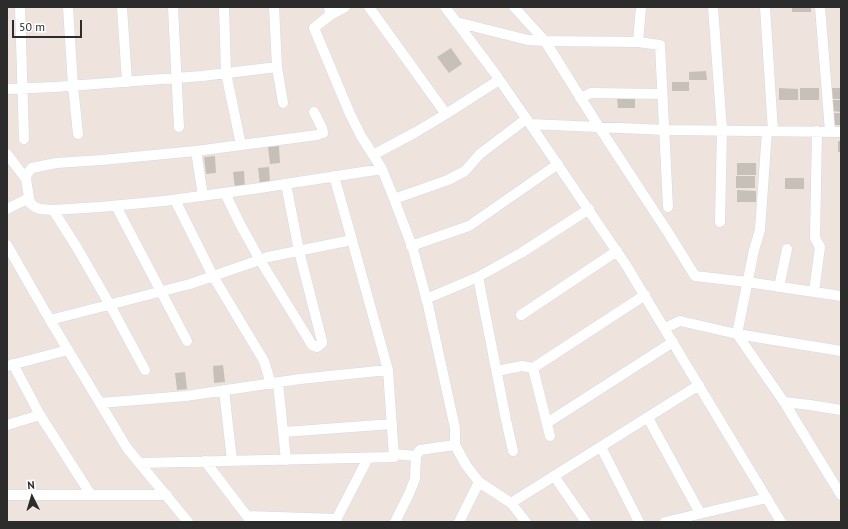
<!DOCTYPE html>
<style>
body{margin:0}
#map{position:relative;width:848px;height:529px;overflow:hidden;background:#efe4dd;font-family:"PT Sans",sans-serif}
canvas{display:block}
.frame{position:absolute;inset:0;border:8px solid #2c2c2c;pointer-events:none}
.north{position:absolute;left:12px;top:477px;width:40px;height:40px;-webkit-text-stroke:3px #fff;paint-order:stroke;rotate:355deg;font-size:11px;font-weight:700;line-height:16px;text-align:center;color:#2c2c2c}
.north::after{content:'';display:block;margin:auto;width:14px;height:18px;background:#2c2c2c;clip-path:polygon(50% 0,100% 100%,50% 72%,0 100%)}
.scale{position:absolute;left:12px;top:20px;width:70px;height:18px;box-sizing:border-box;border:2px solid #2c2c2c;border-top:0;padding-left:5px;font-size:12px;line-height:14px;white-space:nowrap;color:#2c2c2c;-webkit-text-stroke:3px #fff;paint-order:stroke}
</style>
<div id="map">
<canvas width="848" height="529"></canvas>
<div class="frame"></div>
<div class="north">N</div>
<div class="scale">50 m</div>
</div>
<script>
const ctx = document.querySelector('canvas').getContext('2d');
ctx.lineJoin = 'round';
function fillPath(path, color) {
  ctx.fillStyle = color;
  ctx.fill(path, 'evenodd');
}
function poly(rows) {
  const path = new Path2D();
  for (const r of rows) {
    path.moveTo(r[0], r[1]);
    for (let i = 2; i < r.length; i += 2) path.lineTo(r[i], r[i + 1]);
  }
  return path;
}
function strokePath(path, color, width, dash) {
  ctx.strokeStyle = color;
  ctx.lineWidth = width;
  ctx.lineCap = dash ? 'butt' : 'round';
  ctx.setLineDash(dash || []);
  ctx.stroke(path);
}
const building = poly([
 [792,7,811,7,811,12,792,12],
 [451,48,462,64,449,73,437,57],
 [706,71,707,80,689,80,689,72],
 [672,82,689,82,689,91,672,91],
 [779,88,798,89,798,100,779,100],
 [800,88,819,88,819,100,800,100],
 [832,88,841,88,841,99,832,99],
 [617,99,635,99,635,108,618,108],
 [832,100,841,100,841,112,831,111],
 [833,113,841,113,841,125,833,125],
 [838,141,841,141,841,152,838,152],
 [279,146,280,163,270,164,268,147],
 [215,156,216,173,206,174,204,157],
 [737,163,756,163,756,175,737,175],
 [269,167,270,184,260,185,258,168],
 [244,171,245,188,235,189,233,172],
 [736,176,755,176,755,188,736,188],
 [785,178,804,178,804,189,785,189],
 [737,190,756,191,756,202,737,202],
 [223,365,225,382,214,383,213,366],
 [185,372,187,389,177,390,175,373]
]);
const minor = poly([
 [20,7,24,139],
 [68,7,73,86,78,134],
 [122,7,127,82],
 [173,7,179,127],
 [224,7,226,73,241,145],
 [274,7,277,67,283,103],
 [329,7,330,15,314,28,350,114,361,136,382,169,394,199,413,249,428,305,455,428,455,445,420,450,416,456],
 [369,7,446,114,499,80],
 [445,7,494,72,530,124,626,265,781,522],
 [514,7,545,41,638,42,660,45,668,207],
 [713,7,722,130,720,222],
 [765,7,773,131],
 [820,7,830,131],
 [330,15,345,7],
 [456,22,528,40,545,41,599,127,669,234,695,276,747,282,841,296],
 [638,42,641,7],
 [7,89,55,87,202,76,277,67],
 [580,98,591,93,662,94],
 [530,124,665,130,841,132],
 [196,151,203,196],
 [7,154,26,179],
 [373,155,416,132,446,114],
 [225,193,240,224,260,260,312,345,317,347,321,344,322,343,322,341,299,251,286,184],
 [394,199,448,180,465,171,480,154,526,119],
 [175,200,213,276,264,361,271,384],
 [116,206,187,341],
 [7,209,29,198],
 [53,210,100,207,164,201,253,189,382,169],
 [7,245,50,320,127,448,188,522],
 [411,246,469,226,558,164],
 [478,277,506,420,513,451],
 [779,287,787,249],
 [814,292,820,247,815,238,817,131],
 [426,299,478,277,521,253,589,209],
 [521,315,617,251],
 [50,320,190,284,268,257,352,240,334,176],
 [665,328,680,321,737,334,754,250,760,230,767,131],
 [737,334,784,402,841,495],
 [737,334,841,351],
 [13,364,40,415,91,495],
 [7,366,68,350],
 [145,370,110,305,76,246,53,210,40,209,35,207,30,203,26,179,27,174,32,168,56,163,102,160,196,151,317,135,323,133,322,128,314,112],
 [497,371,522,366,533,368],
 [278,383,286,460],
 [224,390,232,461],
 [784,402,810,405,841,410],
 [100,403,186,396,300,379,388,370],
 [648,418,700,513],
 [547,423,673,342],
 [7,425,40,415],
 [284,432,392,424],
 [550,436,533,368,645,295],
 [455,445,466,465,479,482,459,522],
 [601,447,639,522],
 [394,454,416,456,415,479,409,494,395,522],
 [205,461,250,520],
 [140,463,394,457,388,370,352,240],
 [554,476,586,522],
 [479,482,511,503,526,522],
 [7,495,167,495],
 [511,503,699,385],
 [247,516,337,519],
 [335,522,368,458],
 [665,522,767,498]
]);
fillPath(building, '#c7c0b9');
strokePath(minor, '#d2d9e6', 11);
strokePath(minor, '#fff', 10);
</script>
